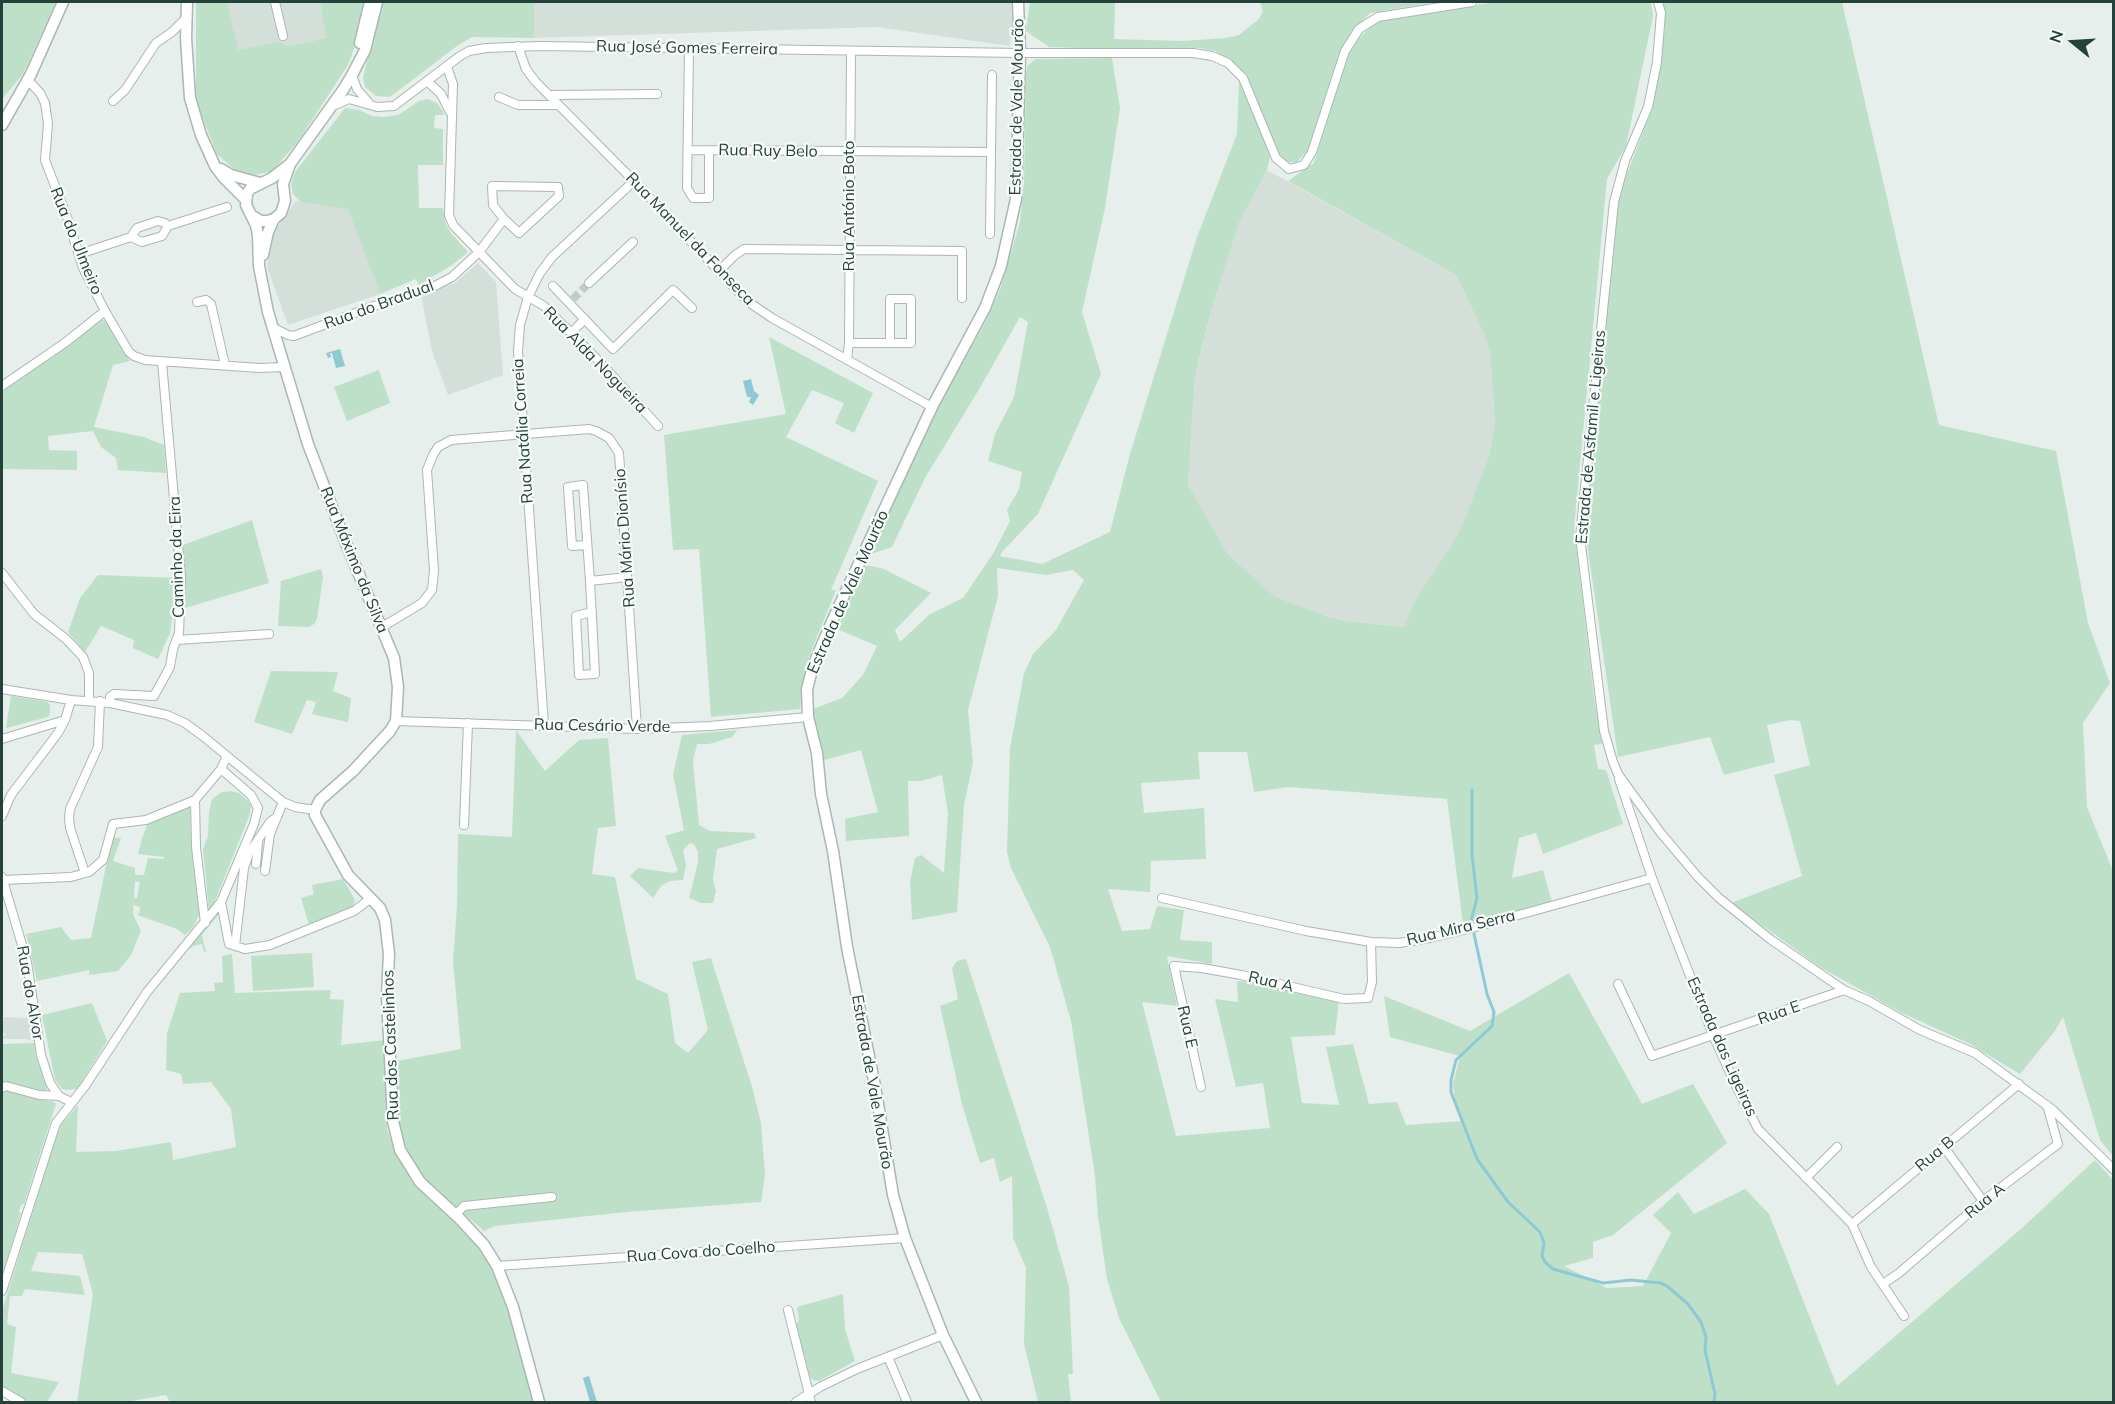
<!DOCTYPE html>
<meta charset="utf-8">
<style>
body{margin:0}
#map{position:relative;width:2115px;height:1404px;overflow:hidden;background:#e6efeb;font-family:Mulish,sans-serif}
canvas{display:block}
.frame{position:absolute;inset:0;border:3px solid #24423a;pointer-events:none}
.north{position:absolute;left:2043px;top:12px;width:60px;height:60px;-webkit-text-stroke:4px #f7fbf9;paint-order:stroke;rotate:288deg;font-size:16px;font-weight:700;line-height:24px;text-align:center;color:#24423a}
.north::after{content:'';display:block;margin:auto;width:21px;height:27px;background:#24423a;clip-path:polygon(50% 0,100% 100%,50% 72%,0 100%)}
</style>
<div id="map">
<canvas width="2115" height="1404"></canvas>
<div class="frame"></div>
<div class="north">N</div>
</div>
<script>
const ctx = document.querySelector('canvas').getContext('2d');
ctx.lineJoin = 'round';
function fillPath(path, color) {
  ctx.fillStyle = color;
  ctx.fill(path, 'evenodd');
}
function poly(rows) {
  const path = new Path2D();
  for (const r of rows) {
    path.moveTo(r[0], r[1]);
    for (let i = 2; i < r.length; i += 2) path.lineTo(r[i], r[i + 1]);
  }
  return path;
}
function strokePath(path, color, width, dash) {
  ctx.strokeStyle = color;
  ctx.lineWidth = width;
  ctx.lineCap = dash ? 'butt' : 'round';
  ctx.setLineDash(dash || []);
  ctx.stroke(path);
}
function write(font, color, halo, rows, align = 'center') {
  ctx.font = font + ' Mulish,sans-serif';
  ctx.lineWidth = 4.5;
  ctx.setLineDash([]);
  ctx.textBaseline = 'middle';
  ctx.strokeStyle = halo;
  ctx.fillStyle = color;
  for (const [text, x, y, turn = 0] of rows) {
    ctx.save();
    ctx.translate(x, y);
    ctx.rotate((+turn || 0) * Math.PI / 180);
    ctx.textAlign = isNaN(turn) ? turn : align;
    if (halo) ctx.strokeText(text, 0, 0);
    ctx.fillText(text, 0, 0);
    ctx.restore();
  }
}
const built = poly([
 [226,2,320,2,326,38,288,46,236,51],
 [534,2,1015,2,1010,46,877,27,534,38],
 [1267,170,1456,275,1484,334,1490,351,1495,422,1489,456,1460,530,1452,544,1416,598,1405,627,1346,621,1326,616,1274,596,1227,553,1188,484,1195,377,1213,305,1239,223],
 [296,201,348,208,380,294,288,325,267,267,275,231],
 [478,263,496,282,503,375,448,395,432,351,421,295,456,282],
 [27,1014,32,1014,34,1041,25,1039,2,1039,2,1036,5,1036,5,1033,2,1033,2,1022,4,1021,4,1017,26,1018]
]);
const green = poly([
 [2,2,56,2,23,74,2,99],
 [196,2,227,2,238,50,278,42,288,46,326,38,320,2,364,2,357,40,348,65,297,143,271,172,253,175,235,170,217,154,196,101],
 [381,2,534,2,534,38,472,37,457,46,390,97,376,96,365,87,363,78],
 [1030,2,1115,2,1114,39,1182,41,1226,38,1239,35,1258,20,1263,12,1260,2,1436,2,1370,13,1355,29,1340,51,1308,150,1297,162,1288,162,1279,154,1247,77,1231,61,1215,51,1200,48,1107,49,1049,47,1026,31],
 [1497,2,1651,2,1653,16,1626,146,1607,179,1574,528,1595,704,1602,744,1594,745,1598,769,1606,770,1623,824,1543,854,1536,833,1519,838,1512,878,1543,870,1552,902,1463,924,1447,799,1288,787,1254,792,1247,752,1198,752,1200,779,1141,783,1144,813,1204,808,1206,859,1151,861,1150,892,1108,889,1122,931,1150,929,1157,906,1184,910,1180,940,1212,942,1212,964,1167,956,1177,1006,1142,1002,1176,1136,1270,1128,1263,1083,1236,1087,1215,999,1238,1002,1237,981,1259,982,1339,1000,1335,1035,1291,1037,1302,1103,1339,1105,1326,1047,1353,1044,1369,1104,1397,1102,1406,1125,1462,1121,1455,1102,1453,1084,1460,1056,1390,1037,1384,996,1470,1031,1569,973,1642,1104,1693,1084,1727,1143,1613,1235,1593,1242,1593,1258,1564,1266,1607,1288,1643,1286,1671,1233,1653,1215,1678,1192,1694,1214,1745,1189,1769,1214,1837,1386,2022,1228,2095,1160,2113,1180,2113,1402,1161,1402,1119,1318,1107,1279,1098,1217,1095,1176,1071,1021,1050,947,1011,868,1007,852,1010,748,1024,674,1033,654,1056,630,1084,580,1073,570,1046,575,997,568,998,596,968,710,973,763,964,805,957,912,912,920,910,882,915,858,921,855,944,873,948,814,942,775,921,781,908,781,909,836,846,841,845,819,878,812,861,750,824,760,813,709,842,698,863,675,877,646,837,629,866,565,884,569,931,593,895,630,900,642,930,614,963,598,994,552,1010,521,1007,510,1019,489,1022,472,988,461,995,434,1014,397,1028,322,1020,317,978,391,925,478,892,547,871,554,940,402,985,323,1000,290,1020,222,1024,183,1026,72,1028,65,1036,59,1112,58,1120,108,1105,208,1082,312,1101,374,1038,514,1002,552,1000,556,1042,564,1110,532,1130,454,1197,237,1237,134,1239,79,1254,113,1270,157,1267,170,1239,223,1213,305,1202,347,1195,377,1188,484,1227,553,1274,596,1326,616,1346,621,1404,627,1416,598,1452,544,1460,530,1489,456,1495,422,1490,351,1484,334,1456,275,1288,181,1314,163,1348,53,1356,42,1367,30,1376,23,1386,18],
 [1661,2,1842,2,1939,425,2056,451,2088,623,2110,683,2083,723,2087,807,2113,871,2113,1156,2100,1140,2063,1017,2055,1031,2020,1074,1970,1044,1900,1012,1820,967,1731,903,1802,876,1774,775,1810,765,1800,721,1791,720,1767,725,1775,762,1724,775,1710,737,1618,757,1585,529,1614,228,1622,186,1652,110,1665,28],
 [428,99,437,103,443,111,444,115,435,115,434,128,443,129,443,165,418,165,419,208,443,208,446,225,450,232,468,252,452,265,419,285,416,279,380,294,348,209,301,202,293,194,291,184,295,172,345,108,359,110,372,116,384,117,398,115,419,101],
 [101,320,105,320,130,361,113,365,94,427,144,437,164,445,166,473,118,470,116,458,101,447,93,431,48,436,49,450,77,451,77,470,2,469,2,396,4,389],
 [769,337,873,393,854,433,835,423,844,403,812,390,786,437,878,481,831,590,836,590,805,667,800,709,711,717,699,549,673,550,664,435,786,414],
 [379,370,390,403,347,421,334,387],
 [252,520,269,583,185,608,183,545],
 [321,569,323,576,317,619,314,624,309,627,278,626,281,581],
 [98,575,178,578,170,633,158,659,133,648,134,640,101,626,85,652,68,632,80,598],
 [271,671,338,672,333,691,351,698,348,722,312,714,316,702,307,700,292,734,254,722],
 [11,696,47,702,50,704,50,714,48,717,6,728],
 [516,730,545,771,579,740,608,738,616,826,598,828,592,874,615,877,636,979,668,994,675,1043,688,1053,708,1030,692,962,711,958,753,1090,761,1123,765,1175,761,1202,626,1212,495,1226,484,1231,434,1188,422,1175,412,1161,402,1138,398,1116,397,1061,461,1049,453,961,457,906,458,834,512,837],
 [737,730,732,737,709,744,697,744,693,761,699,825,710,831,754,833,756,838,717,849,713,879,716,891,713,903,701,903,689,898,698,862,698,852,694,844,690,843,683,850,686,865,683,880,670,881,661,886,653,898,630,876,638,868,674,873,678,870,665,836,684,830,673,775,682,735],
 [231,791,239,793,246,799,251,805,250,814,215,901,209,911,203,849,208,836,209,812,212,799,222,792],
 [190,806,191,845,201,910,194,926,185,935,177,929,137,915,139,914,140,907,134,905,134,898,137,898,140,882,135,881,133,914,141,931,131,955,118,971,89,975,89,970,37,981,26,934,61,927,71,940,91,938,112,837,121,838,113,861,135,868,135,875,144,875,148,858,164,859,164,857,138,854,142,838,148,823],
 [343,879,355,900,353,907,309,925,301,898,314,894,312,885],
 [221,910,221,912,202,935,206,952,204,952,202,944,194,946,187,950],
 [312,953,314,987,253,991,251,956],
 [232,954,235,993,331,990,330,999,344,1000,341,1045,384,1040,387,1128,393,1147,416,1185,479,1246,487,1258,506,1303,534,1402,170,1402,166,1395,126,1402,77,1402,93,1294,82,1254,38,1252,31,1271,80,1276,85,1295,25,1289,22,1296,10,1296,7,1324,16,1327,11,1373,59,1382,47,1402,27,1402,2,1387,2,1311,54,1142,62,1124,78,1105,76,1152,116,1151,171,1142,173,1160,236,1147,231,1109,211,1082,183,1084,181,1074,166,1070,167,1033,180,993,215,991,214,983,223,982,222,956],
 [966,959,1047,1208,1069,1286,1073,1374,1068,1374,1071,1402,1038,1402,1024,1344,1026,1268,1013,1238,1012,1176,1000,1182,994,1158,980,1163,962,1104,940,1006,958,999,952,968,957,961],
 [92,1003,107,1041,77,1089,67,1090,62,1089,55,1080,42,1015],
 [34,1043,36,1057,48,1087,47,1090,41,1092,9,1083,2,1085,2,1044],
 [6,1090,54,1102,56,1104,24,1204,21,1205,19,1212,21,1213,2,1277,2,1092],
 [843,1294,845,1329,855,1361,819,1381,813,1380,810,1377,796,1328,799,1319,797,1307]
]);
const water = poly([
 [340,349,345,366,336,368,332,353,330,353,331,357,328,358,326,353],
 [751,379,754,391,759,395,753,405,749,402,751,397,747,397,743,381],
 [589,1376,597,1402,590,1402,583,1378]
]);
const stream = poly([
 [1471,921,1477,898,1472,855,1472,790],
 [1474,934,1487,994,1494,1012,1492,1026,1456,1060,1451,1080,1451,1092,1477,1159,1508,1202,1540,1232,1544,1243,1542,1256,1545,1262,1553,1269,1603,1283,1631,1280,1660,1283,1667,1286,1688,1304,1701,1322,1706,1337,1705,1350,1715,1394,1714,1402]
]);
const minorTunnel = poly([
 [573,299,589,283]
]);
const minor = poly([
 [275,2,283,36],
 [1658,2,1661,13,1657,62,1648,107,1625,161,1614,202,1580,537,1604,731,1613,762,1618,774,1660,832,1698,877,1719,898,1770,939,1844,990,1869,1001,1920,1030,1975,1053,2053,1110,2114,1170],
 [518,46,526,69,535,81,634,181,747,301,772,318,932,407],
 [689,49,687,188,693,198,709,198,709,150],
 [447,67,453,84,449,215,453,225,515,289,544,306,600,362,658,426],
 [352,75,357,89,369,103],
 [28,80,40,93,45,103,48,124,45,160,67,217,83,268,105,311,129,352,134,356,145,360,259,368,284,367],
 [428,82,441,94,450,112],
 [549,95,657,94],
 [499,97,518,105,558,105],
 [113,101,125,90,156,43,172,32,187,17],
 [335,105,349,99,377,107,394,106,460,56,469,51,486,48,539,46,1020,53,1193,53,1212,56,1228,63,1243,78,1276,158,1289,169,1304,165,1312,152,1345,51,1359,29,1378,17,1472,2],
 [689,150,991,152],
 [168,226,165,223,158,221,137,228,131,237,142,242,162,236,168,226,227,207],
 [990,234,992,75],
 [79,254,131,237],
 [719,271,734,256,744,249,962,251,962,298],
 [589,283,633,242],
 [553,286,613,349,673,290,692,308],
 [197,302,206,300,211,304,225,365],
 [272,327,288,335,294,336,374,306,431,288,452,277,479,252,504,219,519,233,559,196,558,187,492,186,493,205,504,219],
 [571,333,585,319],
 [849,343,911,343,911,299,890,299,890,343],
 [847,360,849,343,851,51],
 [2,386,66,342,105,311],
 [587,545,572,546,568,487,583,485,590,581],
 [2,573,34,614,66,639,83,657,89,673,89,701],
 [592,612,576,616,579,675,595,674,590,581,627,577],
 [382,627,422,603,432,590,434,571,427,470,433,455,438,447,451,440,589,429,596,431,609,438,619,453,637,729],
 [177,640,269,634],
 [2,689,71,700,110,703,167,715,185,723,204,737,283,802,295,807,315,810],
 [110,703,110,697,114,694,154,696,170,667,173,649,179,633,181,578,162,362],
 [396,721,637,729,710,726,808,717],
 [544,725,518,351,520,325,528,297,540,273,552,257,634,181],
 [2,739,65,720],
 [1619,779,1652,878,1713,1035,1736,1086,1758,1129,1852,1224,1871,1267,1904,1316],
 [195,800,196,847,205,923],
 [2,816,11,795,58,733,65,720,71,700],
 [464,825,468,723],
 [256,864,258,842],
 [265,871,270,834,283,802],
 [85,873,70,828,69,818,70,809,98,747,100,701],
 [2,877,27,962,41,1055,50,1083,59,1096,71,1102],
 [3,880,71,877,89,872,103,860,113,824,146,820,195,800,221,769,227,756],
 [1162,898,1306,931,1371,942,1399,943,1430,938,1472,928,1652,878],
 [221,902,229,944,245,949,270,945,354,911,370,899],
 [235,946,244,868,249,853,270,822,277,817],
 [1618,984,1652,1056,1844,990],
 [1201,1087,1174,966,1202,968,1241,975,1344,999,1368,998,1372,982,1371,942],
 [2,1088,6,1086,39,1095,59,1096],
 [1944,1147,1983,1201],
 [1806,1178,1837,1147],
 [455,1215,464,1206,552,1197],
 [1852,1224,2019,1084],
 [497,1266,905,1238],
 [1883,1284,1899,1273,1983,1201,2058,1144,2047,1105],
 [2,1291,56,1123,85,1086,147,992,221,902,254,824,258,808,251,795,221,769],
 [788,1310,811,1402],
 [888,1357,907,1402],
 [2,1391,21,1402],
 [796,1402,820,1387,857,1369,943,1335]
]);
const tertiary = poly([
 [187,2,186,38,190,98,201,135,215,166,224,178,246,200],
 [360,43,369,6],
 [2,125,31,74,63,2],
 [290,164,272,178,250,189,247,194,246,205,256,225,258,235,259,266,268,312,308,444,345,541,394,658,398,687,396,721,390,731,353,771,320,800,315,810,315,815,348,875,380,908,385,920,389,954,387,996,393,1121,400,1150,420,1182,460,1219,484,1245,497,1266,513,1307,539,1402],
 [221,169,231,175,260,183],
 [251,215,261,221,268,221,274,219,281,213,285,201,283,184,290,164,343,90,352,75,365,50,377,2],
 [263,255,268,232,274,219],
 [976,1402,943,1335,905,1238,893,1195,875,1086,847,947,833,851,821,794,817,753,808,717,807,689,813,666,833,619,932,407,985,308,1001,266,1016,199,1020,53,1018,2]
]);
const streetNames = [
 ["Rua José Gomes Ferreira",687,48,1],
 ["Estrada de Vale Mourão",1017,107,-89],
 ["Rua Ruy Belo",768,151,1],
 ["Rua António Boto",849,206,-90],
 ["Rua Manuel da Fonseca",690,239,46],
 ["Rua do Ulmeiro",76,241,68],
 ["Rua do Bradual",379,305,-20],
 ["Rua Alda Nogueira",595,360,46],
 ["Rua Natália Correia",523,431,-94],
 ["Estrada de Asfamil e Ligeiras",1591,437,-85],
 ["Rua Mário Dionísio",625,538,-94],
 ["Caminho da Eira",177,557,-92],
 ["Rua Máximo da Silva",354,560,68],
 ["Estrada de Vale Mourão",848,592,-66],
 ["Rua Cesário Verde",602,726,1],
 ["Rua Mira Serra",1461,928,-13],
 ["Rua A",1271,982,13],
 ["Rua do Alvor",30,993,80],
 ["Rua E",1779,1013,-19],
 ["Rua E",1187,1027,77],
 ["Rua dos Castelinhos",391,1045,-92],
 ["Estrada das Ligeiras",1722,1047,66],
 ["Estrada de Vale Mourão",872,1082,80],
 ["Rua B",1935,1154,-40],
 ["Rua A",1985,1201,-39],
 ["Rua Cova do Coelho",701,1252,-4]
];
fillPath(built, '#d4dfda');
fillPath(green, '#bfe0c8');
fillPath(water, '#8ec9d4');
strokePath(stream, '#8ec9d4', 3);
strokePath(minorTunnel, '#bfccc8', 8, [8, 4]);
strokePath(minor, '#a8b8b2', 10);
strokePath(tertiary, '#a8b8b2', 13);
strokePath(minor, '#fff', 8);
strokePath(tertiary, '#fff', 10);
write('16px', '#24423a', '#f7fbf9', streetNames);
</script>
